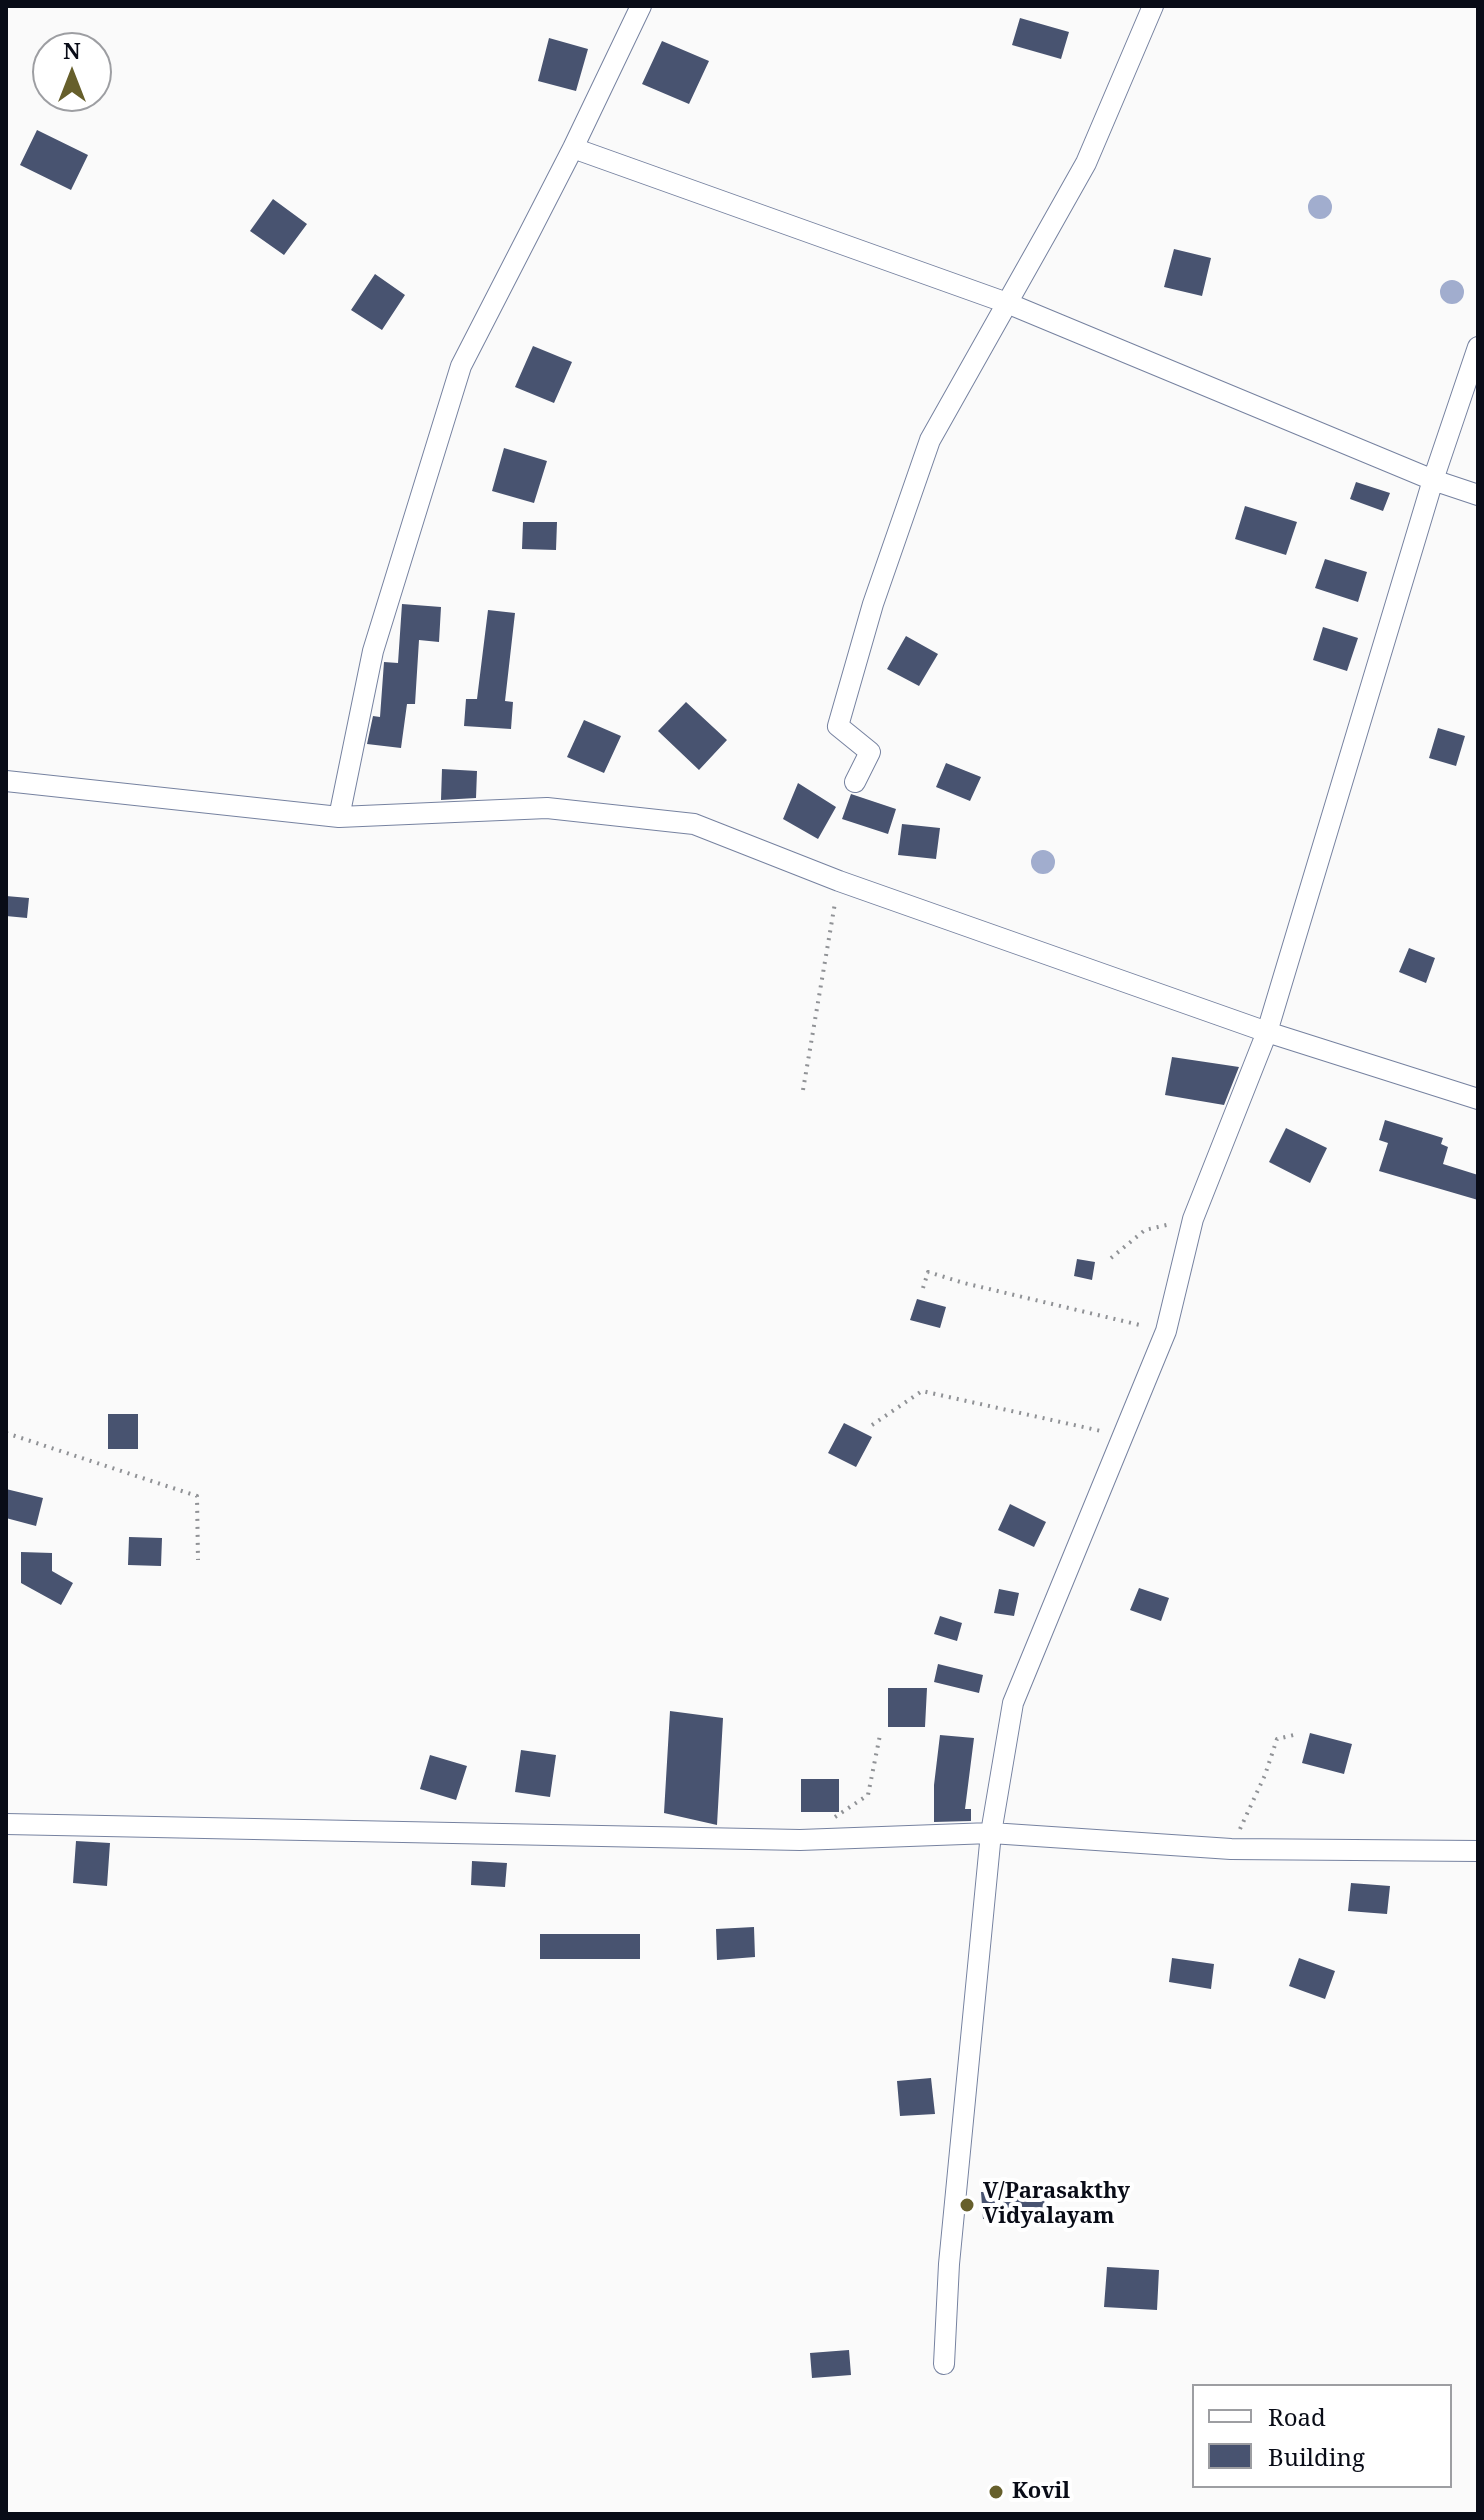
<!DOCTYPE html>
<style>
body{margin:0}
#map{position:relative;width:1484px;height:2520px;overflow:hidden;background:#fafafa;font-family:"Noto Serif",serif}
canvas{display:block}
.frame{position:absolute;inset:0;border:8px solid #090c17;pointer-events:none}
.legend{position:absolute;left:1192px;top:2384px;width:260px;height:104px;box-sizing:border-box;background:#fff;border:2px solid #9d9ea2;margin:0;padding:10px 14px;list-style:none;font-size:24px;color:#090c17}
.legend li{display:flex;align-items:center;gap:16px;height:40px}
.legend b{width:40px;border:2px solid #9d9ea2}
.north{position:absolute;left:32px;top:32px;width:80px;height:80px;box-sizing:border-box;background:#fff;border:2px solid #9d9ea2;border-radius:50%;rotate:0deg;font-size:22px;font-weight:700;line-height:32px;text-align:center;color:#090c17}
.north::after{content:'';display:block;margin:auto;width:28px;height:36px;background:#665f2b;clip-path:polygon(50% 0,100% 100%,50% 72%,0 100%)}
</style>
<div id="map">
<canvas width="1484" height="2520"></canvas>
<div class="frame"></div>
<ul class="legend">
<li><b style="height:10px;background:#fff"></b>Road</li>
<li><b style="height:22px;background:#485370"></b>Building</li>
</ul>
<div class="north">N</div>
</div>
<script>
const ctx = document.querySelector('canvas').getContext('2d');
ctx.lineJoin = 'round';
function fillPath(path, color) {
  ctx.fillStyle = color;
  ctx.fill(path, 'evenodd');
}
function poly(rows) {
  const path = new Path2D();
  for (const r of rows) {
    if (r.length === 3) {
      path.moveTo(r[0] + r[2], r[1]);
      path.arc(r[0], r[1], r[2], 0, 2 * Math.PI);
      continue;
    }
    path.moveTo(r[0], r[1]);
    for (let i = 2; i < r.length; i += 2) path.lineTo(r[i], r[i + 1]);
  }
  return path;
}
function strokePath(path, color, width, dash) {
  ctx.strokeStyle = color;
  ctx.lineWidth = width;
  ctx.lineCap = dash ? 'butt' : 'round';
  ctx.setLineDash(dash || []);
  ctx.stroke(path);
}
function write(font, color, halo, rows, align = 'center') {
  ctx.font = font + ' "Noto Serif",serif';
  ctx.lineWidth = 8;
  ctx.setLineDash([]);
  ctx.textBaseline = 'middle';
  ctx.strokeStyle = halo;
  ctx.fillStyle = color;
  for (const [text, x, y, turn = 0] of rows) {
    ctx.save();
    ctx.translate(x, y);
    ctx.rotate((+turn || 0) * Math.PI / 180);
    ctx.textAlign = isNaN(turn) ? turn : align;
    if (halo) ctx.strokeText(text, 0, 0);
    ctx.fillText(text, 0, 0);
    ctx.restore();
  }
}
const water = poly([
 [1320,207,12],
 [1452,292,12],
 [1043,862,12]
]);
const building = poly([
 [1020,18,1069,32,1061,59,1012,45],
 [549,38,588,49,576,91,538,81],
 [662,41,709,61,689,104,642,84],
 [37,130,88,155,71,190,20,165],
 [273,199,307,224,284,255,250,231],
 [1174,249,1211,258,1202,296,1164,287],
 [375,274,405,295,382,330,351,310],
 [533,346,572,362,554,403,515,387],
 [504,448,547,461,534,503,492,491],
 [1356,482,1390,493,1383,511,1350,499],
 [1245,506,1297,522,1286,555,1235,539],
 [523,522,557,522,556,550,522,549],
 [1325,559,1367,572,1358,602,1315,588],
 [402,604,441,607,439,642,419,640,415,704,407,704,401,748,367,744,373,716,380,717,384,662,398,663],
 [488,610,515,613,505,701,513,702,511,729,464,726,466,699,477,699],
 [1323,627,1358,638,1347,671,1313,660],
 [906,636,938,654,919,686,887,669],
 [686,702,727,740,699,770,658,731],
 [584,720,621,736,604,773,567,757],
 [1438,728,1465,736,1456,766,1429,758],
 [946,763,981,777,970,801,936,787],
 [442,769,477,771,476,798,441,800],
 [798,783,836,807,818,839,783,819],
 [851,794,896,809,888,834,842,819],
 [902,824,940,828,936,859,898,855],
 [6,896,29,898,27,918,6,916],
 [1409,948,1435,958,1426,983,1399,972],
 [1172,1057,1239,1067,1224,1105,1165,1095],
 [1385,1120,1443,1138,1441,1144,1448,1147,1443,1164,1478,1175,1478,1200,1379,1171,1388,1143,1379,1140],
 [1286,1128,1327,1148,1310,1183,1269,1162],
 [1077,1259,1095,1262,1092,1280,1074,1276],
 [917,1299,946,1307,940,1328,910,1320],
 [108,1414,138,1414,138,1449,108,1449],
 [844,1423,872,1437,856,1467,828,1453],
 [6,1489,43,1498,36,1526,6,1518],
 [1010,1504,1046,1522,1034,1547,998,1530],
 [129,1537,162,1538,161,1566,128,1565],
 [21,1552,52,1553,52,1571,73,1583,61,1605,21,1583],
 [1139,1588,1169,1598,1161,1621,1130,1610],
 [999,1589,1019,1593,1014,1616,994,1613],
 [940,1616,962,1623,957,1641,934,1634],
 [938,1664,983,1675,979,1693,934,1682],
 [888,1688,927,1688,925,1727,888,1727],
 [670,1711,723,1718,717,1825,664,1813],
 [1310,1733,1352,1744,1344,1774,1302,1763],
 [940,1735,974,1738,965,1809,971,1809,971,1821,934,1822,934,1785],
 [521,1750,556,1755,550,1797,515,1792],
 [430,1755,467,1766,456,1800,420,1789],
 [801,1779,839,1779,839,1812,801,1812],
 [76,1841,110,1843,107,1886,73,1883],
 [472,1861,507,1863,505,1887,471,1885],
 [1351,1883,1390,1886,1387,1914,1348,1911],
 [754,1927,755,1957,717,1960,716,1929],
 [540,1934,640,1934,640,1959,540,1959],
 [1172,1958,1214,1964,1211,1989,1169,1982],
 [1299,1958,1335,1971,1325,1999,1289,1986],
 [931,2078,935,2114,900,2116,897,2081],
 [981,2192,1045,2193,1044,2219,983,2219],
 [1107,2267,1159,2270,1157,2310,1104,2307],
 [849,2350,851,2375,812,2378,810,2353]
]);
const path = poly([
 [803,1090,835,903],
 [1111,1258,1145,1230,1171,1224],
 [923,1288,928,1272,964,1283,1144,1326],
 [872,1425,922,1391,1101,1431],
 [6,1433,197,1496,198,1560],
 [835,1817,868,1795,880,1735],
 [1240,1829,1265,1775,1277,1739,1298,1734]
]);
const minor = poly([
 [573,148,1007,303,1433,480,1478,495],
 [6,781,339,817,547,808,694,824,839,881,1267,1032,1478,1099],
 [855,782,870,752,838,726,873,604,930,440,1086,163,1153,6],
 [339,817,373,651,461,366,573,148,641,6],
 [6,1824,800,1840,991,1833,1231,1849,1478,1851],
 [944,2364,949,2264,991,1833,1013,1703,1166,1331,1193,1219,1267,1032,1433,480,1478,347]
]);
const markers = [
 [967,2205,8,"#665f2b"],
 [996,2492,8,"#665f2b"]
];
const poiNames = [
 ["V/Parasakthy",983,2192],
 ["Vidyalayam",983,2217],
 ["Kovil",1012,2492]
];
fillPath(water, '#a1adce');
fillPath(building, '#485370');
strokePath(minor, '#7682a0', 22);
strokePath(path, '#909296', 4, [2, 6]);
strokePath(minor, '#fff', 20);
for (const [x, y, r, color] of markers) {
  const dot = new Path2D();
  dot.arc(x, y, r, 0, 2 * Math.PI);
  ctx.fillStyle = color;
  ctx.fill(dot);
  strokePath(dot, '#fff', 3);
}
write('bold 22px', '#090c17', '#fff', poiNames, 'left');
</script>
